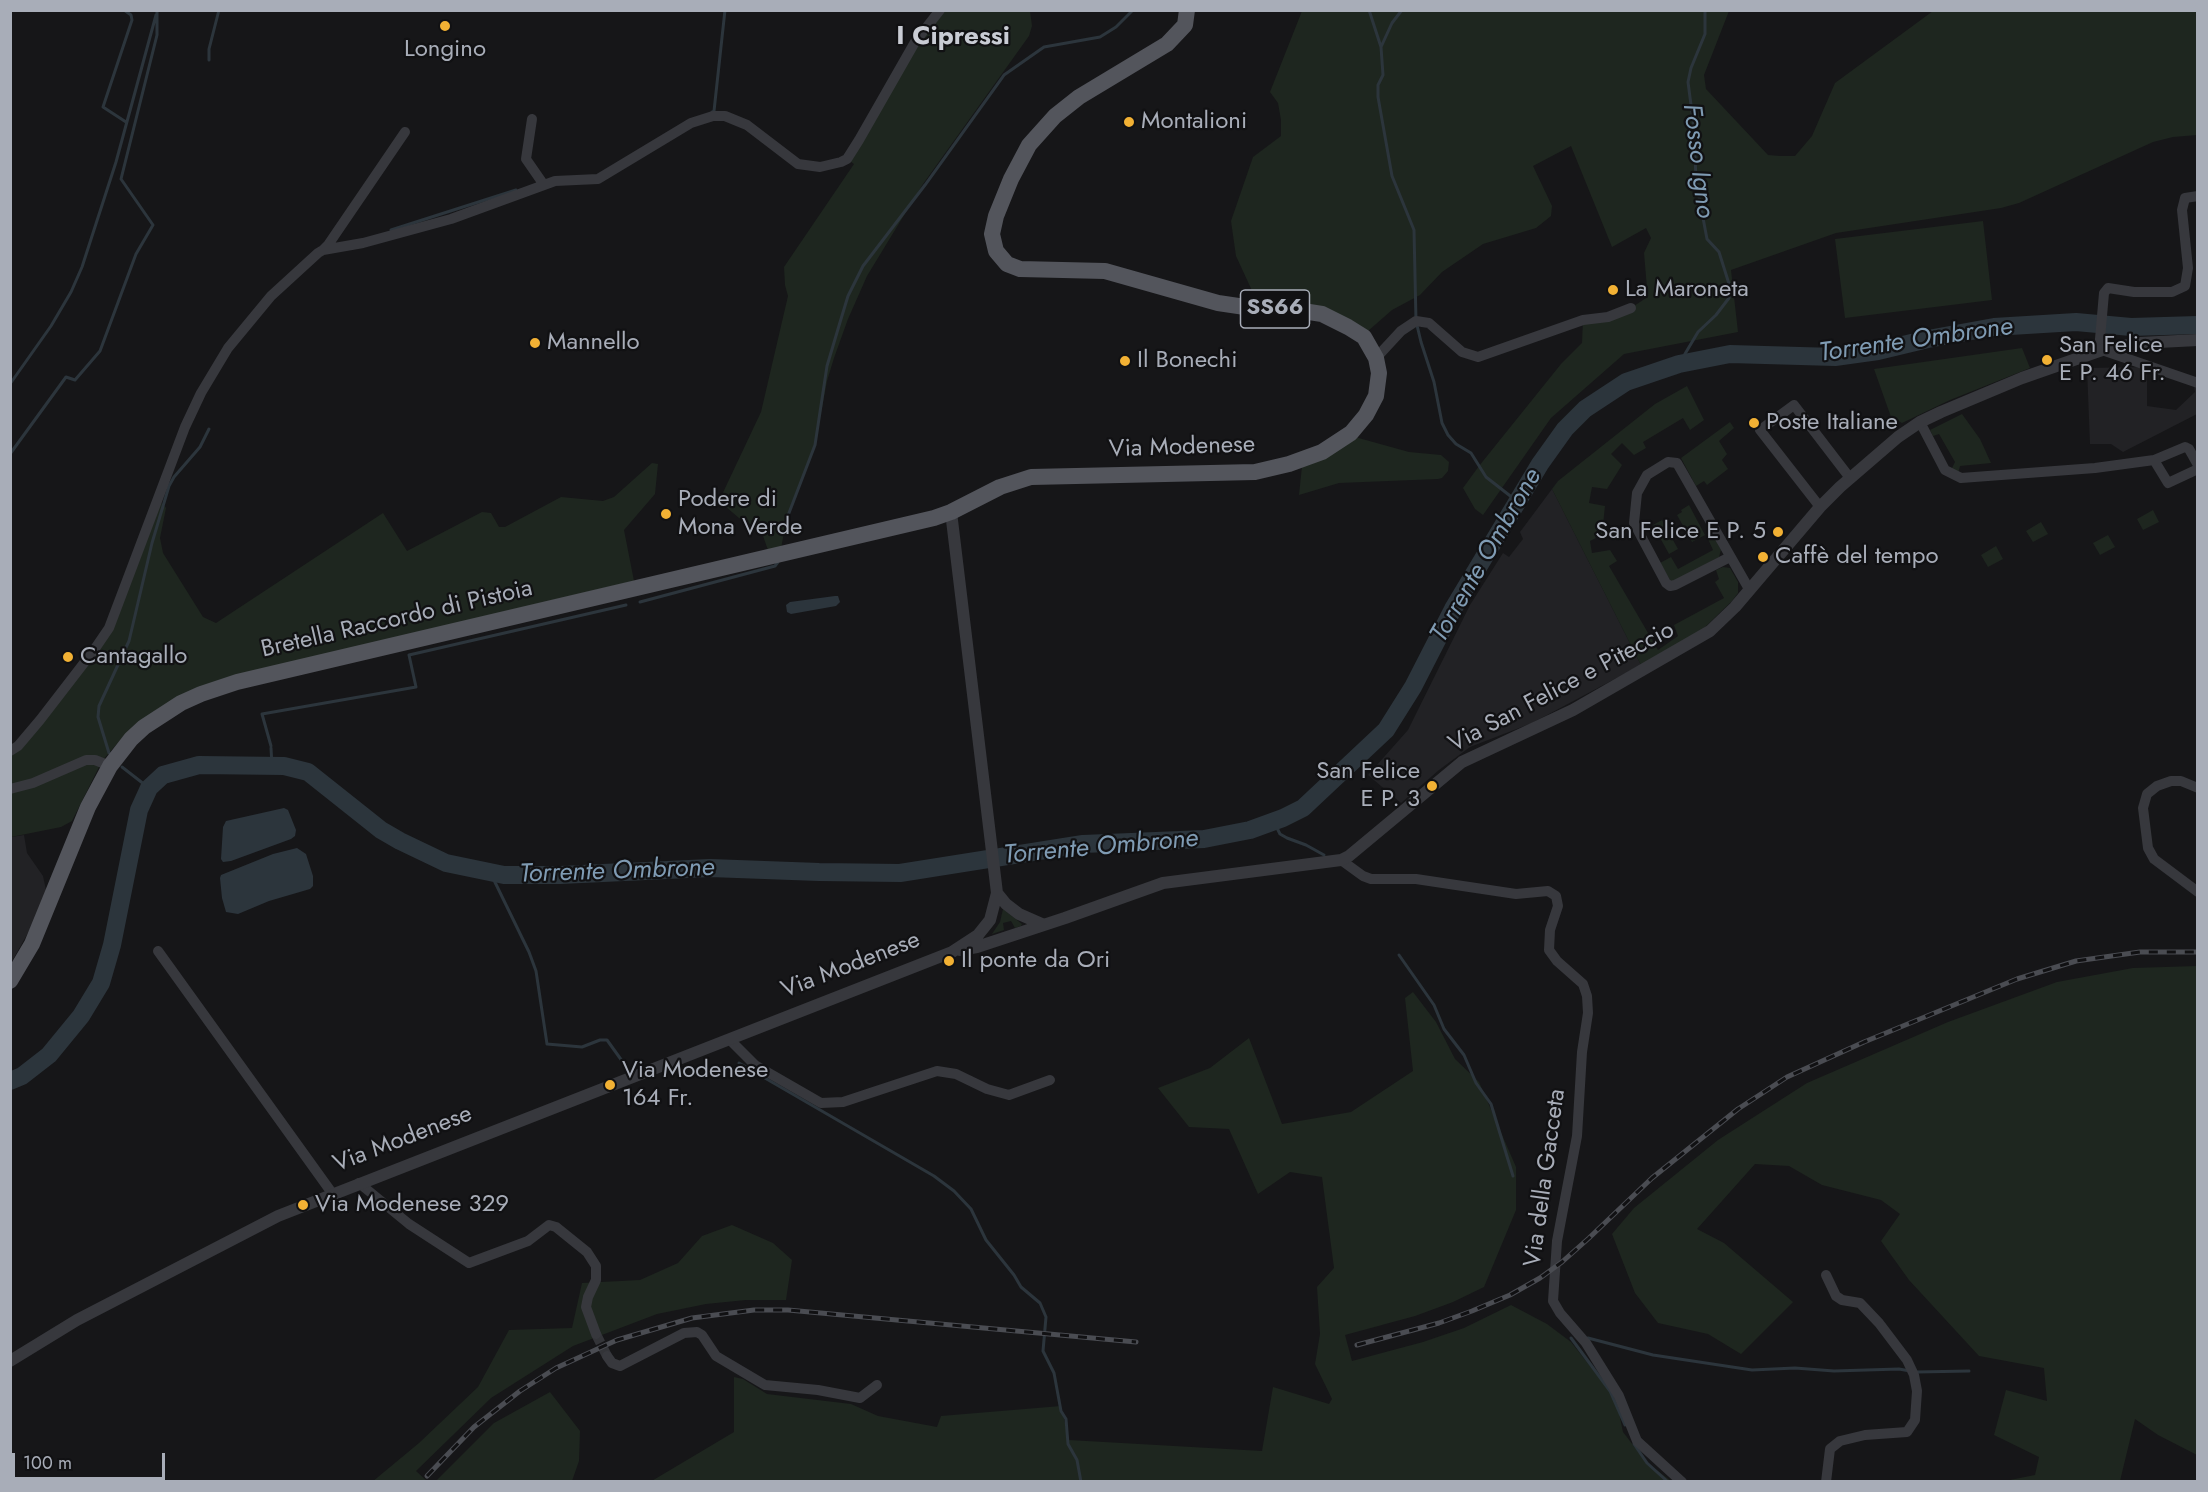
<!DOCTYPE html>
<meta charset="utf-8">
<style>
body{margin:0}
#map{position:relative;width:2208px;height:1492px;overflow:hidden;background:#161618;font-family:Jost,sans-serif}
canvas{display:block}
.frame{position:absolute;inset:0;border:12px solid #a8adb8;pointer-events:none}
.scale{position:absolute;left:12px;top:1453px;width:153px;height:27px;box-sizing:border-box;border:3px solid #a8adb8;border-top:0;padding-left:8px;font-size:18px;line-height:21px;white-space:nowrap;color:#a8adb8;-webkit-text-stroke:4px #111113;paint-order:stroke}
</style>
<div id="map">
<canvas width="2208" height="1492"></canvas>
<div class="frame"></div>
<div class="scale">100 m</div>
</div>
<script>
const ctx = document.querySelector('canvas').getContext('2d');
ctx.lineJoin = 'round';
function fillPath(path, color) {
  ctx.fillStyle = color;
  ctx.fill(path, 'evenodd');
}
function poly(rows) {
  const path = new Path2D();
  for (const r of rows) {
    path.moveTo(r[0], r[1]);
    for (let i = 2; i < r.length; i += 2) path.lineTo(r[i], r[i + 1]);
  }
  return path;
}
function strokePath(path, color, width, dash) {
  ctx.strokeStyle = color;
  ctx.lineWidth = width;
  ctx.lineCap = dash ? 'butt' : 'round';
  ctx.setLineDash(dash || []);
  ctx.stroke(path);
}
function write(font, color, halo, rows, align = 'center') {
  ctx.font = font + ' Jost,sans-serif';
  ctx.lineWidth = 4.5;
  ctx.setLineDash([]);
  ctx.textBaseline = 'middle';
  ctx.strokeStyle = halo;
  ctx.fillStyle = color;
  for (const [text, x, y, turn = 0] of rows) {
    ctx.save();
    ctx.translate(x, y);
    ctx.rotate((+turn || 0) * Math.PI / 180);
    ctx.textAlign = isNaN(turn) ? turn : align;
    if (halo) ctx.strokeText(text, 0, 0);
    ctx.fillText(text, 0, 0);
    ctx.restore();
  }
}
const built = poly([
 [2147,367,2147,406,2176,410,2195,392,2194,386,2197,387,2197,414,2123,452,2111,444,2090,444,2087,368],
 [1552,489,1641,665,1532,723,1470,747,1439,770,1401,803,1368,775,1408,730,1470,605,1503,553,1509,557,1523,539,1520,532],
 [24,835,27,853,43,876,46,890,33,924,11,963,11,837]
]);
const green = poly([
 [940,11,1030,11,1032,26,1029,36,923,184,867,276,848,319,834,358,827,381,815,445,786,521,780,554,770,556,761,530,739,518,719,501,761,412,788,296,785,285,784,267,854,164,847,159],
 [1302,11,1729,11,1704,75,1706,89,1768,155,1780,156,1795,156,1812,136,1835,83,1933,11,2197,11,2197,135,2173,137,2153,142,2019,203,2001,208,1836,233,1731,270,1738,332,1624,354,1551,418,1483,515,1475,509,1463,488,1479,466,1561,364,1582,343,1583,320,1631,308,1646,298,1647,288,1644,253,1651,238,1646,228,1612,247,1571,146,1533,166,1552,206,1551,216,1536,228,1483,244,1442,272,1420,295,1392,310,1368,331,1260,308,1236,256,1231,221,1253,157,1281,136,1281,120,1278,103,1270,92],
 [1983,221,1992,300,1845,318,1835,239],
 [2022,348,2030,368,1950,400,1902,423,1891,417,1874,369],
 [1687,386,1704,420,1690,430,1683,418,1643,442,1646,448,1634,455,1622,443,1611,454,1622,465,1607,489,1592,487,1589,503,1605,506,1602,534,1595,536,1596,538,1590,541,1592,553,1610,550,1617,561,1609,566,1658,650,1678,636,1674,625,1724,598,1715,582,1719,579,1716,570,1723,567,1730,568,1738,582,1738,593,1732,601,1703,629,1641,665,1552,489,1558,481,1655,404],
 [1962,414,1980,439,1991,463,1960,466,1958,474,1951,470,1955,462,1939,434,1933,436,1930,430],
 [1730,422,1734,428,1719,441,1727,454,1722,460,1728,469,1707,485,1704,481,1696,486,1681,458],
 [1355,437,1409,452,1441,455,1449,462,1448,471,1442,478,1438,479,1339,483,1299,495,1302,466],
 [652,463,658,464,655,494,624,530,634,581,258,670,122,738,102,761,72,821,61,827,11,837,11,749,100,641,156,501,163,504,166,508,160,538,163,553,203,617,216,623,383,513,407,551,482,512,491,513,499,527,505,527,561,497,603,501,614,497],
 [1689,505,1705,535,1692,542,1677,515,1682,512,1681,510],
 [2153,510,2159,522,2143,530,2137,519],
 [1662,520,1678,549,1669,554,1653,525],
 [2041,522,2048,534,2033,542,2026,531],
 [1713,535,1721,550,1719,557,1674,582,1670,580,1660,563,1671,557,1678,569,1713,550,1708,539],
 [2108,535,2115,547,2100,555,2093,543],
 [1996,546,2003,559,1988,567,1981,555],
 [1003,909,1022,924,1021,926,1015,928,1011,921,1003,923,1004,930,992,934,1000,922],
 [2197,966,2197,1455,2158,1435,2135,1419,2120,1481,2005,1481,2035,1475,2039,1457,1994,1435,2006,1390,2047,1401,2044,1368,1979,1356,1909,1280,1881,1241,1900,1214,1881,1200,1822,1185,1789,1166,1755,1164,1697,1229,1724,1243,1793,1302,1741,1354,1708,1334,1658,1323,1635,1293,1612,1234,1634,1208,1718,1140,1807,1083,1948,1022,2057,982,2133,968],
 [1413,992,1436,1022,1455,1059,1479,1082,1516,1167,1516,1210,1484,1287,1453,1302,1415,1316,1345,1335,1352,1361,1423,1342,1464,1328,1511,1305,1547,1324,1571,1342,1616,1399,1623,1432,1646,1462,1671,1481,650,1482,734,1432,734,1377,743,1379,767,1394,851,1404,878,1416,937,1427,941,1416,1061,1406,1069,1440,1262,1451,1273,1387,1329,1404,1332,1399,1315,1364,1320,1334,1317,1287,1334,1268,1322,1177,1290,1172,1258,1194,1229,1129,1189,1127,1158,1088,1210,1068,1249,1038,1282,1124,1351,1112,1413,1071,1405,998],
 [732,1225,773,1243,792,1260,786,1300,746,1300,706,1304,657,1314,573,1346,491,1398,416,1471,427,1481,372,1482,419,1443,478,1387,509,1330,572,1328,582,1283,640,1280,678,1263,702,1236],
 [550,1392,580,1431,579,1461,572,1481,436,1481,494,1423]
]);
const water = poly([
 [835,596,838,596,840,602,836,606,791,614,787,612,786,605,790,602],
 [284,808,288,810,296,830,295,836,291,839,231,861,223,862,221,859,223,827,226,821],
 [297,848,306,854,313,876,313,886,310,889,269,901,238,914,226,912,222,898,220,878,221,875,273,854]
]);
const stream = poly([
 [124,10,131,15,132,20,103,107,126,122],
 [1369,10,1381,47],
 [1402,10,1392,23,1381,47,1383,75,1378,85,1378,97,1392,176,1414,230,1416,321,1421,342,1434,382,1442,423,1448,435,1456,444,1471,453,1486,477,1518,502],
 [209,60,209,49,219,10],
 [712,112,714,111,725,10],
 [391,230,516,190],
 [1679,364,1698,332,1716,315,1729,298,1730,287,1719,252,1707,239,1696,181,1694,128,1688,82,1691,68,1705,34,1705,10],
 [10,384,51,326,71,292,82,267,116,162,156,15],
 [10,454,66,377,75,380,100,351,136,254,153,225,121,179,157,35,157,10],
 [784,526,815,445,827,366,841,319,848,296,863,266,925,185,1004,75,1044,47,1100,37,1116,27,1133,10],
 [640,602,775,566,778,562],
 [271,746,262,714,416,687,409,655,626,605],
 [271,748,272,766],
 [109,753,98,717,99,706,129,641,152,543,169,486,174,477,200,447,209,429],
 [122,767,149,788],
 [1274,822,1280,834,1287,838,1306,845,1324,855],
 [490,872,529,952,536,971,547,1044,582,1047,600,1040,607,1040,630,1072],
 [1399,955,1434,1005,1444,1029,1464,1055,1476,1083,1491,1104,1513,1176],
 [739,1063,934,1176,954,1191,971,1209,986,1240,1014,1275,1021,1287,1040,1303,1046,1317,1043,1351,1054,1373,1061,1411,1066,1419,1068,1444,1077,1460,1081,1482],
 [1571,1338,1610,1391,1625,1425],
 [1588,1338,1653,1355,1752,1370,1795,1368,1834,1371,1899,1369,1910,1371],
 [1917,1372,1969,1371],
 [1634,1444,1647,1463,1668,1482]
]);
const river = poly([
 [10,1081,22,1076,49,1055,81,1016,101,983,112,945,139,810,149,788,163,775,199,765,284,766,308,772,381,830,400,841,446,863,504,875,560,875,710,868,819,872,900,873,1083,844,1204,839,1250,830,1283,818,1303,808,1386,730,1413,687,1453,609,1540,464,1565,429,1585,409,1626,382,1679,364,1730,354,1835,357,1878,351,1928,339,1994,327,2076,322,2131,327,2198,325]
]);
const minorTunnel = poly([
 [596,1334,607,1356]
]);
const minor = poly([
 [532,119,526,159,544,185],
 [2198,196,2185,198,2182,210,2188,268,2185,286,2172,292,2134,292,2108,288,2104,293,2100,339,2102,350,2198,383],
 [323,250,328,245,405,132],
 [1376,358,1401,331,1416,321,1429,323,1462,352,1478,357,1583,320,1608,317,1631,308],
 [1920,422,1945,470,1961,478,2095,468,2154,460,2185,447,2189,449,2198,465],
 [2154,460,2168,483,2198,469],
 [1820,507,1760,430,1794,405,1850,478],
 [1730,557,1675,585,1670,586,1666,583,1634,523,1637,493,1647,475,1668,462,1677,463,1749,589],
 [10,751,18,746,40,720,94,650,109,628,185,427,201,393,228,348,271,296,318,253,323,250,363,243,451,219,555,181,598,179,691,123,713,116,725,116,747,125,798,164,820,167,841,162,847,159,859,140,915,42,940,10],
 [2198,788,2181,781,2171,781,2157,786,2147,794,2143,808,2148,848,2154,859,2198,892],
 [10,789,33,783,86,760,95,760,110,766],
 [1341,860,1363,876,1371,879,1416,879,1516,894,1548,891,1556,896,1558,906,1550,930,1549,950,1557,961,1583,984,1587,996,1588,1013,1582,1052,1577,1136,1557,1241,1553,1301,1560,1313,1586,1343,1619,1396,1637,1441,1682,1482],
 [158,951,332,1193],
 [729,1039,755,1065,821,1103,843,1102,937,1071,956,1074,987,1089,1009,1095,1050,1080],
 [359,1183,409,1224,469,1263,528,1241,549,1225,556,1227,587,1252,596,1266,596,1280,588,1297,586,1307,596,1334],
 [1826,1275,1836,1296,1842,1300,1860,1303,1879,1323,1907,1360,1914,1375,1917,1391,1915,1420,1907,1432,1865,1435,1840,1441,1830,1449,1826,1482],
 [607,1356,612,1363,620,1366,684,1333,697,1332,702,1335,716,1356,765,1385,818,1390,860,1398,877,1385]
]);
const tertiary = poly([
 [997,893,1006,904,1019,914,1044,925],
 [960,950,977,947,1065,918,1163,883,1341,860,1349,856,1462,762,1573,710,1710,631,1735,607,1820,507,1840,487,1898,437,1920,422,1941,412,2022,378,2102,350,2139,343,2198,340],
 [10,1361,77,1320,278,1216,952,952,978,935,990,920,997,893,951,512]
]);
const primary = poly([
 [10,981,32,944,88,807,110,766,131,739,144,727,181,703,201,694,237,682,934,518,951,512,1000,487,1031,477,1255,472,1289,464,1322,452,1351,433,1366,415,1376,396,1379,373,1376,358,1364,337,1348,327,1322,314,1303,311,1245,307,1218,303,1105,271,1020,269,1007,264,996,251,992,234,996,216,1011,179,1029,145,1055,116,1079,97,1167,44,1185,25,1187,10]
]);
const rail = poly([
 [1357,1345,1439,1323,1472,1311,1510,1295,1540,1278,1562,1262,1589,1238,1652,1178,1738,1109,1787,1077,1864,1042,2017,979,2076,961,2140,952,2198,952],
 [427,1476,474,1427,520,1391,556,1368,617,1340,692,1318,754,1310,788,1310,1136,1342]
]);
const markers = [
 [445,26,6,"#f2b134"],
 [1129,122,6,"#f2b134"],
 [1613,290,6,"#f2b134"],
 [535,343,6,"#f2b134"],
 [2047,360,6,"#f2b134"],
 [1125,361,6,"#f2b134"],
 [1754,423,6,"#f2b134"],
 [666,514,6,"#f2b134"],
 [1778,532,6,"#f2b134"],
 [1763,557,6,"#f2b134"],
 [68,657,6,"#f2b134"],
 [1432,786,6,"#f2b134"],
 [949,961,6,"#f2b134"],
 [610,1085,6,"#f2b134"],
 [303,1205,6,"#f2b134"]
];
const shields = [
 [1275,309,69]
];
const shieldNames = [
 ["SS66",1275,309]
];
const poiNames = [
 ["Longino",445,50,"center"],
 ["Montalioni",1141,122],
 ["La Maroneta",1625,290],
 ["Mannello",547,343],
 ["San Felice",2059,346],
 ["E P. 46 Fr.",2059,374],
 ["Il Bonechi",1137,361],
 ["Poste Italiane",1766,423],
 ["Podere di",678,500],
 ["Mona Verde",678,528],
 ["San Felice E P. 5",1766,532,"right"],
 ["Caffè del tempo",1775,557],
 ["Cantagallo",80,657],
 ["San Felice",1420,772,"right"],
 ["E P. 3",1420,800,"right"],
 ["Il ponte da Ori",961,961],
 ["Via Modenese",622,1071],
 ["164 Fr.",622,1099],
 ["Via Modenese 329",315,1205]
];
const streetNames = [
 ["Via Modenese",1182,448,-2],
 ["Bretella Raccordo di Pistoia",397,620,-13],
 ["Via San Felice e Piteccio",1562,688,-28],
 ["Via Modenese",851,966,-21],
 ["Via Modenese",403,1140,-21],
 ["Via della Gacceta",1546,1178,-82]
];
const neighbourhoodNames = [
 ["I Cipressi",953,38]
];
const waterNames = [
 ["Fosso Igno",1697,161,83],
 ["Torrente Ombrone",1916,341,-8],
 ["Torrente Ombrone",1487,556,-60],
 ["Torrente Ombrone",1101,848,-5],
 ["Torrente Ombrone",617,872,-2]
];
fillPath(built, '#222225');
fillPath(green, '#1e261f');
fillPath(water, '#2c353c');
strokePath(stream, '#2c353c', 3);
strokePath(river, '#2c353c', 18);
strokePath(minorTunnel, '#333438', 10, [10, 5]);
strokePath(minor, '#37383d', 10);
strokePath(tertiary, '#37383d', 12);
strokePath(primary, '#53555c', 16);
strokePath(rail, '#4a4c52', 5);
strokePath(rail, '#111113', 3, [9]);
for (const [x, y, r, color] of markers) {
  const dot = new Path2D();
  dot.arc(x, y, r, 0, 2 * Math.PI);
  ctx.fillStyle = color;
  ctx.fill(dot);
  strokePath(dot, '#111113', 2);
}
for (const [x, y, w] of shields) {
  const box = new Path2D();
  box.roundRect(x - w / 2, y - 19, w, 38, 4.5);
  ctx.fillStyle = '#111113';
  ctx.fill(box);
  strokePath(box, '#a8adb8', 1.5);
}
write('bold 22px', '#a8adb8', null, shieldNames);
write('24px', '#a8adb8', '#111113', poiNames, 'left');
write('24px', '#a8adb8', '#111113', streetNames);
write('bold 26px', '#c9ccd4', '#111113', neighbourhoodNames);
write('italic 26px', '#7f9bb3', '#111113', waterNames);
</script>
